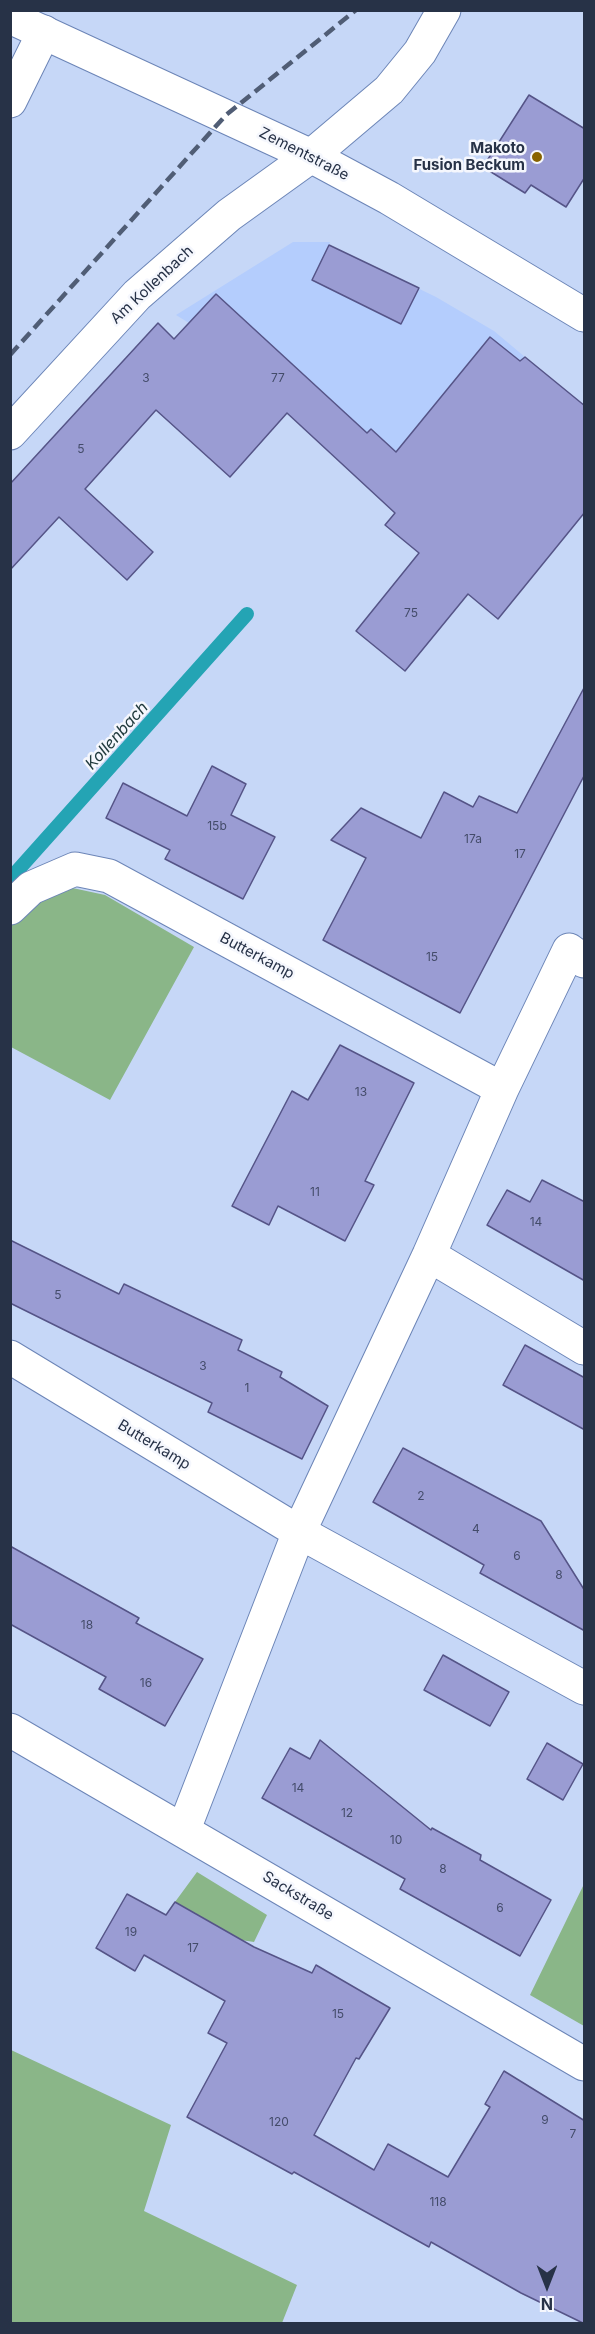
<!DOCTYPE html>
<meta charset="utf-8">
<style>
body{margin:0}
#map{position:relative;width:595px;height:2334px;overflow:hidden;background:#c6d7f7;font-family:Inter,sans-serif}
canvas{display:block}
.frame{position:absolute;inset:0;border:12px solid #273247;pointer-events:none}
.north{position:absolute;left:517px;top:2256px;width:60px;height:60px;-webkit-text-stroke:4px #f5f7fd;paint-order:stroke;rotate:180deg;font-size:16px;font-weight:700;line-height:24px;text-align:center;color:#273247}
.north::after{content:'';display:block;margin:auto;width:21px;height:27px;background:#273247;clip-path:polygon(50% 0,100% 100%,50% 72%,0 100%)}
</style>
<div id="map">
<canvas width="595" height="2334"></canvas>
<div class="frame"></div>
<div class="north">N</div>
</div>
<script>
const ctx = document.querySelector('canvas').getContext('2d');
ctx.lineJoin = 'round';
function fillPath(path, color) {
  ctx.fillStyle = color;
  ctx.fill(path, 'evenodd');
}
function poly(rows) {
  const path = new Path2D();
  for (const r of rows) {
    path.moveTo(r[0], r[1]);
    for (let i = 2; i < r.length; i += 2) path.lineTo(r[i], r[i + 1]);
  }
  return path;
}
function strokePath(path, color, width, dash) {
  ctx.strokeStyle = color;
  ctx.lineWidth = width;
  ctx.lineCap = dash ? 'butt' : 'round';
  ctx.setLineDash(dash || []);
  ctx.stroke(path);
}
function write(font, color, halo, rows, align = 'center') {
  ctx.font = font + ' Inter,sans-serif';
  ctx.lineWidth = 5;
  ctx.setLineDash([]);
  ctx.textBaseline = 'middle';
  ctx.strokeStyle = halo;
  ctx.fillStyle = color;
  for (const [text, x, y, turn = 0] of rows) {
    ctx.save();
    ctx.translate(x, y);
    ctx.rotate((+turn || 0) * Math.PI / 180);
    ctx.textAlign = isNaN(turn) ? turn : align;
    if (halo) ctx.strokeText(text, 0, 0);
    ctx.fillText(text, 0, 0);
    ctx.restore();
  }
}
const built = poly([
 [293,242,330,242,329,245,436,297,494,331,525,357,520,361,489,337,402,445,424,478,372,429,367,433,216,294,189,323,176,315]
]);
const green = poly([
 [68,887,105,895,194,947,110,1100,11,1047,11,922,33,900],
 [197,1872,267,1915,254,1942,241,1940,175,1902],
 [584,1884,584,2026,530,1995],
 [11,2050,171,2125,144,2211,297,2285,282,2323,11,2323]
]);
const stream = poly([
 [10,879,247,614]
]);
const building = poly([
 [529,95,585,129,585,177,566,207,531,185,525,193,483,167,529,95],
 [329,245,419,288,401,324,312,280,329,245],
 [216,294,367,433,371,429,396,452,490,337,520,361,525,357,585,406,585,512,498,619,468,594,405,671,356,631,419,553,385,525,395,513,287,413,230,477,156,410,85,489,153,552,127,580,59,517,10,570,10,484,158,323,174,339,216,294],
 [585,686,585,774,460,1013,323,940,366,858,331,840,361,808,421,838,444,792,473,807,479,796,517,813,585,686],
 [212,766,246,784,231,815,275,837,243,899,165,859,170,850,106,818,123,783,187,816,212,766],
 [340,1045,414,1083,365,1181,374,1185,345,1241,278,1206,269,1225,232,1206,292,1091,308,1100,340,1045],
 [542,1180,585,1202,585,1281,487,1225,507,1190,530,1202,542,1180],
 [10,1240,119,1294,124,1284,242,1340,238,1350,282,1372,280,1377,328,1406,302,1459,208,1412,212,1403,10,1303,10,1240],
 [525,1345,585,1378,585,1430,503,1385,525,1345],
 [403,1448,541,1521,585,1591,585,1631,480,1573,484,1565,373,1502,403,1448],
 [10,1546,139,1618,136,1623,203,1659,165,1726,99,1689,106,1677,10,1624,10,1546],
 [443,1655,509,1692,490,1726,424,1690,443,1655],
 [320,1740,431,1830,432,1828,481,1855,480,1860,551,1900,520,1956,400,1889,405,1879,262,1798,290,1748,310,1759,320,1740],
 [547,1743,583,1764,563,1800,527,1779,547,1743],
 [127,1894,166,1915,175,1902,254,1947,312,1973,316,1965,390,2008,359,2059,356,2058,314,2135,374,2170,388,2144,448,2177,490,2107,485,2104,504,2071,585,2121,585,2324,521,2293,431,2242,429,2247,294,2172,292,2174,187,2117,227,2043,208,2033,225,2001,144,1955,135,1971,96,1948,127,1894]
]);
const minor = poly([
 [10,101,44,32],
 [10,433,137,295,229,215,311,156,389,90,420,52,444,10],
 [10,908,31,888,75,869,109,876,502,1089],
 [429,1255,584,1348],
 [10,1357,299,1532,584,1688],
 [10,1730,584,2064],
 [184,1829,299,1532,429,1255,502,1089,569,950,584,961]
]);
const tertiary = poly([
 [10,17,311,156,389,198,584,315]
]);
const rail = poly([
 [10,355,226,115,356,10]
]);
const markers = [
 [537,157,6,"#886300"]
];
const numberNames = [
 ["3",146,378],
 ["77",278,378],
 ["5",81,449],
 ["75",411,613],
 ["15b",217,826],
 ["17a",473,839],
 ["17",520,854],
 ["15",432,957],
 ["13",361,1092],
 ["11",315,1192],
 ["14",536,1222],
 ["5",58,1295],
 ["3",203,1366],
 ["1",247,1388],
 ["2",421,1496],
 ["4",476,1529],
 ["6",517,1556],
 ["8",559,1575],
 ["18",87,1625],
 ["16",146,1683],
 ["14",298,1788],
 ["12",347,1813],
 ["10",396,1840],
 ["8",443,1869],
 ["6",500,1908],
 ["19",131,1932],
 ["17",193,1948],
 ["15",338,2014],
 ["9",545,2120],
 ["120",279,2122],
 ["7",573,2134],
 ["118",438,2202]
];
const poiNames = [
 ["Makoto",525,148],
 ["Fusion Beckum",525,165]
];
const streetNames = [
 ["Zementstraße",304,154,27],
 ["Am Kollenbach",152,285,-43],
 ["Butterkamp",257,956,28],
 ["Butterkamp",154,1445,31],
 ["Sackstraße",298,1896,31]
];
const waterNames = [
 ["Kollenbach",117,736,-48]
];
fillPath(built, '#b4cdfd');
fillPath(green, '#8ab688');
strokePath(stream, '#24a4b4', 14);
fillPath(building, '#9a9cd3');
strokePath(building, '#555487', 1.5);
strokePath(minor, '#6c85b7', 35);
strokePath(tertiary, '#6c85b7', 35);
strokePath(minor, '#fff', 33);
strokePath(tertiary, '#fff', 33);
strokePath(rail, '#505d75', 4.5, [12, 6]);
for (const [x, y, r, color] of markers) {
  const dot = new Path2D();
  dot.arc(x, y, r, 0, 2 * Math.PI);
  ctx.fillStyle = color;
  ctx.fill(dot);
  strokePath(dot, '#f5f7fd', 2);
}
write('12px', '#444c6a', null, numberNames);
write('bold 15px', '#273247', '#f5f7fd', poiNames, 'right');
write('15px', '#273247', '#f5f7fd', streetNames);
write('italic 16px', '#223b3e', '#f5f7fd', waterNames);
</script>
